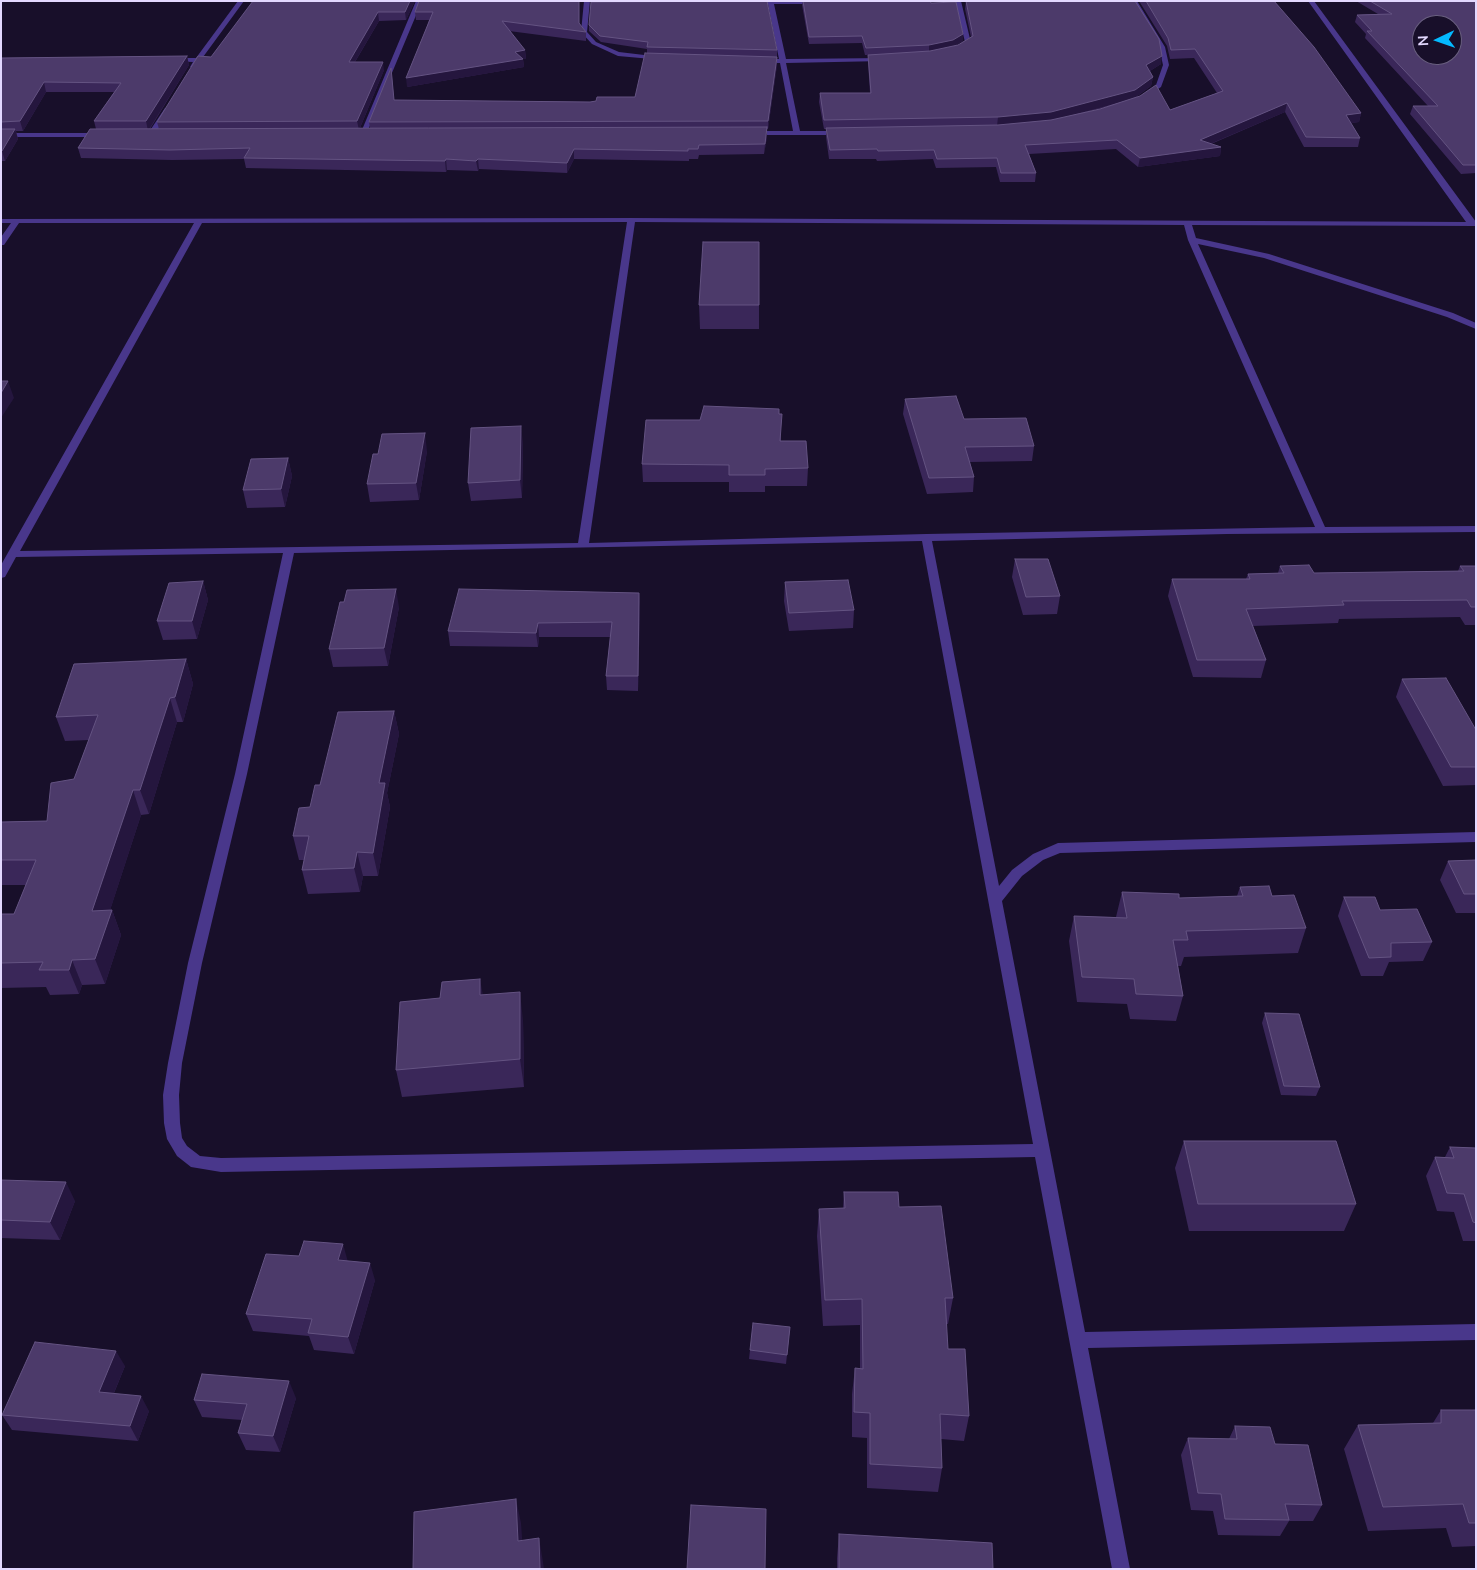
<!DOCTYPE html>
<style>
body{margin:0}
#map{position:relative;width:1477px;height:1570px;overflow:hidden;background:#180f2a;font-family:Mulish,sans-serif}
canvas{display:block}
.frame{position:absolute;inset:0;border:2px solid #e3d8ff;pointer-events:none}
.north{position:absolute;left:1412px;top:15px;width:50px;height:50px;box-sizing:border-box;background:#180f2a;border:1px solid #695f7f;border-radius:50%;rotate:267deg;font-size:14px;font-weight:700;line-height:20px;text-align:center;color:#e3d8ff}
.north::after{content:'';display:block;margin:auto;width:18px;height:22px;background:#04b9ff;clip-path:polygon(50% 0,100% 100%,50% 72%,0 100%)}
</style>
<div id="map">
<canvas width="1477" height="1570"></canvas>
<div class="frame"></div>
<div class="north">N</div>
</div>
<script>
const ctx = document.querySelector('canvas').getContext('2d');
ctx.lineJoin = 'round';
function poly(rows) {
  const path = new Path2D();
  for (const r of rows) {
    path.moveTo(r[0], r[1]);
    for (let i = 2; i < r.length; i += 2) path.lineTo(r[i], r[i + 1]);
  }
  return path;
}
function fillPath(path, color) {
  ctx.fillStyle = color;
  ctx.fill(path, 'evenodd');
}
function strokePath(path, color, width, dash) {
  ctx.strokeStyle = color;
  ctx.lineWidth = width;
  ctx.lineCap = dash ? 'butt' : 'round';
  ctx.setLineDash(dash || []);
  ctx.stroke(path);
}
const street = poly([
 [238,1,244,1,195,68,190,67,193,62,168,61,168,59,170,58,196,58,238,1],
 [416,1,422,1,366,135,359,137,416,1],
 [584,1,590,1,587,32,596,42,619,52,661,57,663,58,663,60,618,56,592,44,581,32,584,1],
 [955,1,961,1,971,43,958,52,955,50,965,42,955,1],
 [1131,1,1137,1,1165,47,1169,65,1161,87,1144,98,1141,96,1156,85,1163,65,1159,47,1131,1],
 [1308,1,1314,1,1476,222,1476,226,1192,225,1196,238,1269,254,1453,313,1476,323,1476,329,1447,317,1264,258,1198,244,1325,527,1476,526,1476,532,1227,534,932,541,999,886,1012,870,1033,854,1058,843,1476,832,1476,842,1060,853,1043,860,1022,876,1002,901,1085,1332,1476,1324,1476,1340,1088,1348,1130,1569,1112,1569,1035,1157,221,1172,191,1167,177,1156,167,1139,164,1123,163,1095,168,1063,188,963,235,774,283,553,16,557,5,577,1,578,1,565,194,223,19,223,4,245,1,245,1,237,11,223,1,223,1,219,631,218,1466,222,1308,1],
 [627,222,578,543,20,551,202,223,627,222],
 [635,222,1184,225,1188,240,1315,527,926,534,589,543,635,222],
 [922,541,1033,1144,221,1158,200,1156,187,1146,182,1138,180,1123,179,1095,182,1063,202,963,247,774,294,553,922,541],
 [749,2,822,2,819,4,774,4,786,59,886,58,886,60,884,61,786,63,800,131,845,131,845,135,746,135,746,131,793,131,780,63,761,63,758,61,761,59,779,59,768,4,749,2],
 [165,108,170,109,154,137,148,137,147,135,165,108],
 [1,133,102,133,106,135,102,137,1,137,1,133]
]);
const wall = poly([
 [415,1,406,20,379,21,355,62,384,70,360,128,370,128,369,122,392,76,394,100,590,102,635,97,647,53,647,49,601,42,589,31,589,25,777,50,777,65,768,129,767,129,767,137,764,154,699,155,698,159,689,159,689,161,574,159,567,173,479,169,478,171,447,170,446,172,246,168,244,159,172,160,81,158,78,148,96,129,94,121,114,92,46,92,23,131,16,131,18,139,5,161,1,161,1,58,187,56,189,65,150,129,159,129,157,122,211,57],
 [579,1,579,24,586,32,586,41,509,31,525,50,526,59,523,59,524,67,407,87,429,20,416,20,415,12],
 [803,1,930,1,931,3,963,34,963,41,954,46,958,45,971,37,965,9,966,1,1161,64,1150,71,1153,77,1151,86,1136,97,1170,110,1217,93,1194,58,1170,59,1167,46,1139,1,1274,1,1361,113,1359,122,1351,123,1360,138,1358,147,1304,147,1285,112,1211,144,1221,147,1220,156,1138,167,1116,149,1029,154,1036,173,1035,182,1000,182,996,167,936,168,933,159,877,161,876,159,829,159,826,137,826,129,824,129,819,102,820,93,870,93,868,63,868,55,865,55,862,43,809,44,802,5],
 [1113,105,1100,109,1078,114],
 [1356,1,1476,1,1476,173,1461,174,1410,114,1413,106,1428,106,1365,38,1366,34,1355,22,1357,15,1378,14],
 [759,242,759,329,700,329,699,305],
 [905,399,964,419,1034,446,1032,461,970,462,974,477,973,492,927,494,903,414],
 [779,414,781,441,808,468,807,486,765,486,765,492,729,492,729,482,643,482,642,464,700,420],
 [523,443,522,498,471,501,468,483],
 [427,451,419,500,370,502,367,484,378,454],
 [288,458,292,476,285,507,247,508,243,490],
 [1015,559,1060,596,1057,614,1023,615,1012,577],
 [1280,566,1314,573,1458,571,1460,566,1476,566,1476,625,1465,625,1460,617,1339,619,1338,623,1253,626,1266,660,1261,678,1193,677,1168,596,1172,579,1246,579,1248,574,1278,573],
 [203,581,208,600,197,639,163,640,157,621],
 [785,582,854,610,853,628,789,631,784,601],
 [639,593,640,607,638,691,607,690,606,676,610,637,539,637,538,647,450,646,448,631],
 [399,607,388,666,333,667,329,649],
 [186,659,193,684,183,722,177,722,149,814,141,815,110,910,112,910,121,935,105,984,82,985,79,994,50,995,46,987,1,988,1,914,14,914,26,885,1,885,1,822,47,821,74,779,89,740,65,741,56,717],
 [1402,679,1476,730,1476,785,1443,786,1396,697],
 [394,711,399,734,387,793,390,807,378,876,363,876,360,892,308,894,302,870,304,860,299,860,293,836,310,807,320,785],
 [1476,860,1476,913,1456,913,1440,880,1448,861],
 [1240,887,1272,896,1306,928,1298,953,1184,957,1181,966,1178,966,1183,996,1176,1021,1130,1019,1127,1004,1077,1002,1069,941,1074,916,1116,917,1122,892,1179,898,1237,896],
 [1344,897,1380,910,1432,942,1423,961,1389,962,1383,976,1361,976,1338,916],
 [483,995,523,1020,524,1087,402,1097,396,1070],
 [1265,1013,1320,1087,1316,1096,1281,1095,1262,1023],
 [1184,1141,1356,1204,1344,1231,1189,1231,1175,1168],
 [1450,1147,1476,1148,1476,1241,1463,1241,1454,1212,1437,1211,1426,1176,1435,1157,1445,1157],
 [1,1180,75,1201,60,1240,1,1238],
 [844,1192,899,1207,953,1298,948,1324,946,1324,948,1349,969,1416,964,1441,941,1439,942,1468,938,1492,867,1488,867,1438,852,1437,852,1394,855,1368,860,1369,860,1325,823,1326,817,1236,819,1209,843,1208],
 [348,1261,375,1280,354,1354,314,1350,309,1336,253,1331,246,1314],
 [790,1327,786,1364,749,1359,750,1350],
 [125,1366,114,1393,149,1411,138,1441,12,1430,2,1415],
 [296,1398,280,1452,246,1450,238,1433,242,1420,202,1417,194,1400],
 [1441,1410,1476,1410,1476,1546,1452,1547,1446,1528,1368,1531,1344,1449,1358,1425,1433,1423],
 [1235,1426,1275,1444,1322,1505,1313,1521,1289,1521,1280,1536,1218,1535,1213,1511,1191,1510,1181,1455,1188,1438,1229,1439],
 [839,1534,993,1569,837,1569,837,1558]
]);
const shadedWall = poly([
 [410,1,415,1,406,20,405,12],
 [378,12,379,21,350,70,349,62],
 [963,34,963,41,952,47,929,52,929,45],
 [525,50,526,59,523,59,524,67,407,87,406,78,515,52],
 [187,56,189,65,148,131,146,121],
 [1162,56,1161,64,1145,74,1146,65],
 [777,57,777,65,768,129,768,121],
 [383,62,384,70,359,130,357,121],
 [1153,77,1151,86,1133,99,1050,121,997,126,998,117],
 [44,82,46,92,23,131,20,121],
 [1287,103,1285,112,1198,149,1200,140],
 [1361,113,1359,122,1344,124,1346,115],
 [767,127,767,137,764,154,765,144],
 [15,129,18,139,5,161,2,151],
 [1221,147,1220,156,1138,167,1140,158],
 [574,149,574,159,567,173,567,163],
 [446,159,447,170,446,172,445,161],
 [478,159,479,169,478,171,476,161],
 [8,381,14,398,1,418,1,393],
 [521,426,523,443,522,498,520,480],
 [425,433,427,451,419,500,416,483],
 [288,458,292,476,285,507,281,489],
 [203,581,208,600,197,639,192,621],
 [396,589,399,607,388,666,384,648],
 [639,593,640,607,638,691,638,676],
 [538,623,539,637,538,647,536,633],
 [186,659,193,684,183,722,175,697],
 [170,698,177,722,149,814,140,790],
 [394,711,399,734,387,793,390,807,378,876,373,853,379,783],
 [133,790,141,815,102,935,92,911],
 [357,852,363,876,360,892,354,868],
 [112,910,121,935,105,984,95,959],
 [72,960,82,985,79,994,69,970],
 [480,979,485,1006,480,995],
 [520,992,523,1020,524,1087,520,1059],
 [66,1182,75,1201,60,1240,50,1222],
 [343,1244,348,1262,338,1260],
 [370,1263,375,1280,354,1354,348,1337],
 [116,1351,125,1366,108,1407,99,1392],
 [289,1381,296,1398,280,1452,273,1436],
 [141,1396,149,1411,138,1441,130,1426],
 [516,1499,521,1523,524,1565,518,1541],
 [539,1538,543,1562,544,1569,540,1569]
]);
const building = poly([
 [253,1,410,1,405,12,378,12,349,62,383,62,357,121,157,122,198,56,211,57,253,1],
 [419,1,579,1,579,23,586,32,502,21,525,50,515,52,523,59,406,78,433,12,415,12,419,1],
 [767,1,777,50,647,47,648,42,600,36,589,25,591,2,767,1],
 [803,1,930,1,931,3,956,2,963,34,953,40,929,45,866,48,862,36,809,37,803,1],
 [966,1,1135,1,1159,39,1162,56,1146,65,1153,77,1135,90,1051,112,998,117,824,120,820,93,871,93,868,55,930,51,958,45,973,36,966,1],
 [1146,1,1274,1,1314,47,1361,113,1346,115,1360,138,1306,137,1287,103,1200,140,1221,147,1140,158,1117,140,1025,145,1036,173,1001,173,997,158,937,159,934,150,878,151,877,149,830,150,826,128,998,125,1051,120,1100,109,1140,96,1156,85,1170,110,1223,91,1195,49,1171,50,1168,38,1146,1],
 [1370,1,1476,1,1476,165,1463,165,1413,106,1438,106,1367,31,1372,31,1357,15,1392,14,1370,1],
 [1422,25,1452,25,1452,55,1422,55,1422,25],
 [645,53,777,57,768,121,369,122,391,68,394,100,590,102,596,101,597,97,635,97,645,53],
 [187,56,146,121,94,121,121,83,44,82,20,121,1,122,1,58,187,56],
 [767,127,765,144,699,145,698,149,688,149,688,151,574,149,567,163,478,159,476,161,446,159,445,161,244,158,250,148,170,150,78,148,90,129,767,127],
 [1,129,15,129,2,151,1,151,1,129],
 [703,242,759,242,759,305,699,305,703,242],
 [1,381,8,381,1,393,1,381],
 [956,396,964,419,1026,418,1034,446,965,447,974,477,929,478,905,399,956,396],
 [704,406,779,409,779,414,782,414,780,441,806,441,808,468,765,469,765,475,729,475,729,465,642,464,646,420,700,420,704,406],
 [521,426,520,480,468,483,471,428,521,426],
 [425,433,416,483,367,484,373,454,378,454,382,434,425,433],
 [288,458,281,489,243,490,251,459,288,458],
 [1015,559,1048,559,1060,596,1026,597,1015,559],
 [1309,565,1314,573,1464,571,1460,566,1476,566,1476,607,1471,607,1467,600,1342,601,1344,605,1246,609,1266,660,1197,660,1172,579,1250,579,1248,574,1284,573,1280,566,1309,565],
 [848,580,854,610,789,613,785,582,848,580],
 [203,581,192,621,157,621,169,583,203,581],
 [396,589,384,648,329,649,340,602,344,602,347,590,396,589],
 [459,589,639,593,638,676,606,676,612,622,538,623,536,633,448,631,459,589],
 [186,659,175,697,170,698,140,790,133,790,92,911,112,910,95,959,72,960,69,970,39,970,43,962,1,963,1,914,14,914,36,860,1,860,1,822,47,821,51,783,74,779,98,715,56,717,74,664,186,659],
 [1446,678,1476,730,1476,767,1451,767,1402,679,1446,678],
 [394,711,379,783,385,783,373,853,357,852,354,868,302,870,309,836,293,836,299,808,310,807,315,785,320,785,338,712,394,711],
 [1476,860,1476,894,1464,894,1448,861,1476,860],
 [1269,886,1272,896,1294,895,1306,928,1186,931,1188,940,1173,940,1183,996,1136,994,1134,979,1082,977,1074,916,1127,918,1122,892,1179,894,1179,898,1243,896,1240,887,1269,886],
 [1344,897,1375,897,1380,910,1417,909,1432,942,1391,943,1391,957,1369,958,1344,897],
 [480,979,480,995,520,992,520,1059,396,1070,400,1002,440,998,442,982,480,979],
 [1265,1013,1299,1014,1320,1087,1284,1086,1265,1013],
 [1184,1141,1336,1141,1356,1204,1198,1204,1184,1141],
 [1450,1147,1476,1148,1476,1223,1473,1222,1464,1194,1447,1193,1435,1157,1454,1158,1450,1147],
 [1,1180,66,1182,50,1222,1,1220,1,1180],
 [844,1192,898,1192,899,1207,941,1206,953,1298,945,1298,948,1349,965,1349,969,1416,940,1414,942,1468,870,1464,870,1413,854,1412,855,1368,863,1369,862,1299,825,1300,819,1209,845,1208,844,1192],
 [304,1241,343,1244,338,1260,370,1263,348,1337,308,1333,312,1319,246,1314,266,1254,299,1256,304,1241],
 [753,1323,790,1327,787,1355,750,1350,753,1323],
 [35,1342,116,1351,99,1392,141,1396,130,1426,2,1415,35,1342],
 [202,1374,289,1381,273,1436,238,1433,247,1404,194,1400,202,1374],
 [1441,1410,1476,1410,1476,1523,1469,1523,1463,1504,1383,1507,1358,1425,1441,1423,1441,1410],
 [1235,1426,1270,1427,1275,1444,1308,1445,1322,1505,1285,1504,1289,1520,1225,1519,1221,1494,1198,1493,1188,1438,1237,1439,1235,1426],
 [516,1499,518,1541,539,1538,540,1569,413,1569,414,1512,516,1499],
 [691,1505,766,1509,765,1569,687,1569,691,1505],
 [839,1534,992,1543,993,1569,839,1569,839,1534]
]);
fillPath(street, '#49378b');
fillPath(wall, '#3a2759');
fillPath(shadedWall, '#25163e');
fillPath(building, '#4c3a6a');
strokePath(building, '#645382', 1);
</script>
